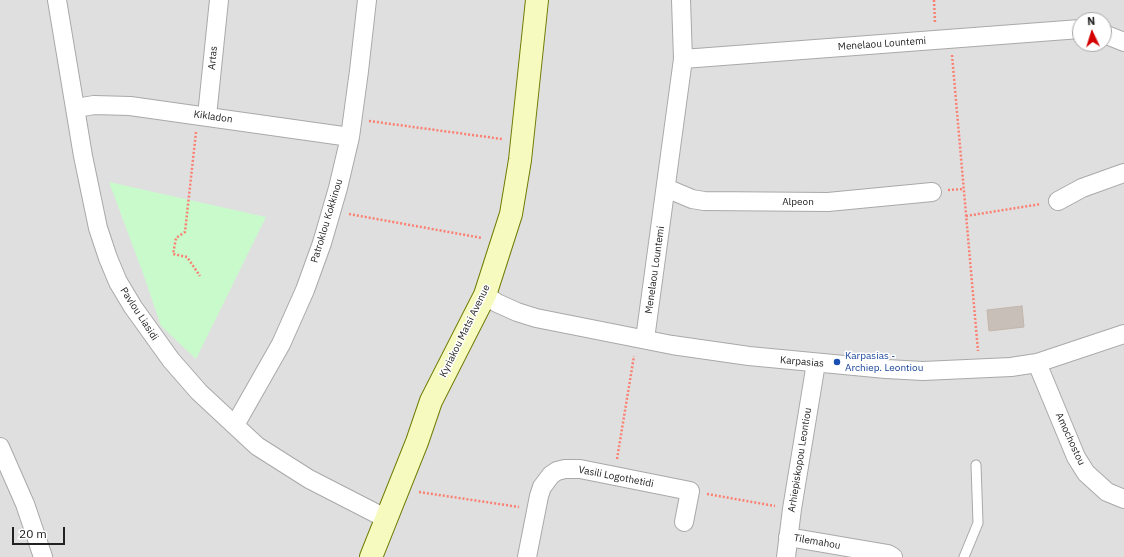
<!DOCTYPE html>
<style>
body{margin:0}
#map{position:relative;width:1124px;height:557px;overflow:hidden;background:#f2efe9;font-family:"IBM Plex Sans",sans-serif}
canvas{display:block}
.north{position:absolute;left:1072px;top:12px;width:40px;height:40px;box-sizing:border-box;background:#fff;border:1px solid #a7a7a7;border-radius:50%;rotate:356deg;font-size:11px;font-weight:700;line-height:16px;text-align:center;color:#222}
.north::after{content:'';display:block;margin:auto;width:14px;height:18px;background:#d40000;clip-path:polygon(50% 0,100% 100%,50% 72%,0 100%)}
.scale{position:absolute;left:12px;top:527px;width:53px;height:18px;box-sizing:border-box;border:2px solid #222;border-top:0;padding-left:5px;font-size:12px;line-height:14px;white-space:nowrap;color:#222;-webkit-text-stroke:3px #fff;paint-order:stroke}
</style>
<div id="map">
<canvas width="1124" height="557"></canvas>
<div class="north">N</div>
<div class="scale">20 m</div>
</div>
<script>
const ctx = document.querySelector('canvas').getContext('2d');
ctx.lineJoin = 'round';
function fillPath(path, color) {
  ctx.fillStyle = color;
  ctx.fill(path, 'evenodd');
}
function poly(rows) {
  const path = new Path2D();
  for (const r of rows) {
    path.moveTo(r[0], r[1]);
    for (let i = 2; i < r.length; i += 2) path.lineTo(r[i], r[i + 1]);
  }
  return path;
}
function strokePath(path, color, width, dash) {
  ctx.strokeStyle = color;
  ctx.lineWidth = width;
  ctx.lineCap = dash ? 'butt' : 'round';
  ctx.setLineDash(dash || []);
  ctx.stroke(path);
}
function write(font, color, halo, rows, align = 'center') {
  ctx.font = font + ' "IBM Plex Sans",sans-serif';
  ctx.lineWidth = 3;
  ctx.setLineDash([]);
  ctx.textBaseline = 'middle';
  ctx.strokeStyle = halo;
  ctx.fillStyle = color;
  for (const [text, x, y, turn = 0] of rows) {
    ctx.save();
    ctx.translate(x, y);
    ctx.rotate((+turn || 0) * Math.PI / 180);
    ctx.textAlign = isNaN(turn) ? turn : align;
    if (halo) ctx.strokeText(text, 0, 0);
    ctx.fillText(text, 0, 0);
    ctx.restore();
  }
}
const residential = poly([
 [0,0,1124,0,1124,557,0,557],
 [1080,20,1104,20,1104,44,1080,44]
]);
const park = poly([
 [109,182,266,217,196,359,161,326,144,276]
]);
const building = poly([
 [1022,306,1024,327,989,331,987,310,1022,306]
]);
const path = poly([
 [934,0,935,23],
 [952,55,978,351],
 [369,121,502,139],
 [196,132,185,232,176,238,173,254,187,257,200,276],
 [948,190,964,189],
 [349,214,482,238],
 [966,216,1041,204],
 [617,459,634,356],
 [419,492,519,507],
 [707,494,775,506]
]);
const lane = poly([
 [964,557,978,523,976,465]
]);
const street = poly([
 [57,0,83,156,98,228,108,258,118,282,133,307,171,360,199,392,257,446,309,479,387,519],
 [681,0,683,59],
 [1104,34,1124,42],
 [76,108,94,105,130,106,350,137],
 [207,116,219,0],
 [666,188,692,199,704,201,828,202,932,192],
 [1058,201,1082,188,1124,173],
 [485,295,497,303,517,312,536,318,672,345,749,356,886,369,923,371,1011,367,1037,363,1124,334],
 [645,339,683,59,1080,29],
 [1037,363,1076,457,1086,473,1107,492,1124,499],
 [235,425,281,344,305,290,322,243,338,188,350,137,359,71,367,0],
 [0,447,25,504,43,557],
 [788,537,888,554,893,557],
 [527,557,539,496,542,487,551,475,557,471,565,469,580,469,690,491,684,522],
 [786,557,792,509,816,363]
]);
const secondary = poly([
 [371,557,417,442,431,401,485,295,511,214,520,160,537,0]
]);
const markers = [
 [837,362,4,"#1a4fb4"]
];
const streetNames = [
 ["Menelaou Lountemi",882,44,-4],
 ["Artas",213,58,-84],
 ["Kikladon",213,117,8],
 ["Alpeon",798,202],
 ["Patroklou Kokkinou",327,221,-73],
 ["Menelaou Lountemi",655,270,-82],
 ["Pavlou Liasidi",139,314,57],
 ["Kyriakou Matsi Avenue",465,331,-64],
 ["Karpasias",802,362,5],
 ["Amochostou",1070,439,65],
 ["Arhiepiskopou Leontiou",800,460,-81],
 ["Vasili Logothetidi",616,477,11],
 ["Tilemahou",817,542,10]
];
const transitNames = [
 ["Karpasias -",845,356],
 ["Archiep. Leontiou",845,368]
];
fillPath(residential, '#e0dfdf');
fillPath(park, '#c8facc');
fillPath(building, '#c7bfb8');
strokePath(building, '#c4b6ab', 1);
strokePath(lane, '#a9a9a9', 11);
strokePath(street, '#a9a9a9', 20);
strokePath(secondary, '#707d05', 24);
strokePath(path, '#fa8072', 2.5, [2, 2]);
strokePath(lane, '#fff', 9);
strokePath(street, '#fff', 18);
strokePath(secondary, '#f7fabf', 22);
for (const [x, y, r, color] of markers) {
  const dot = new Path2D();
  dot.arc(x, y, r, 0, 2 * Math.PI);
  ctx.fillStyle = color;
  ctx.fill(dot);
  strokePath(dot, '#fff', 1.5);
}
write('10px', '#222', '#fff', streetNames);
write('10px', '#164399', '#fff', transitNames, 'left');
</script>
